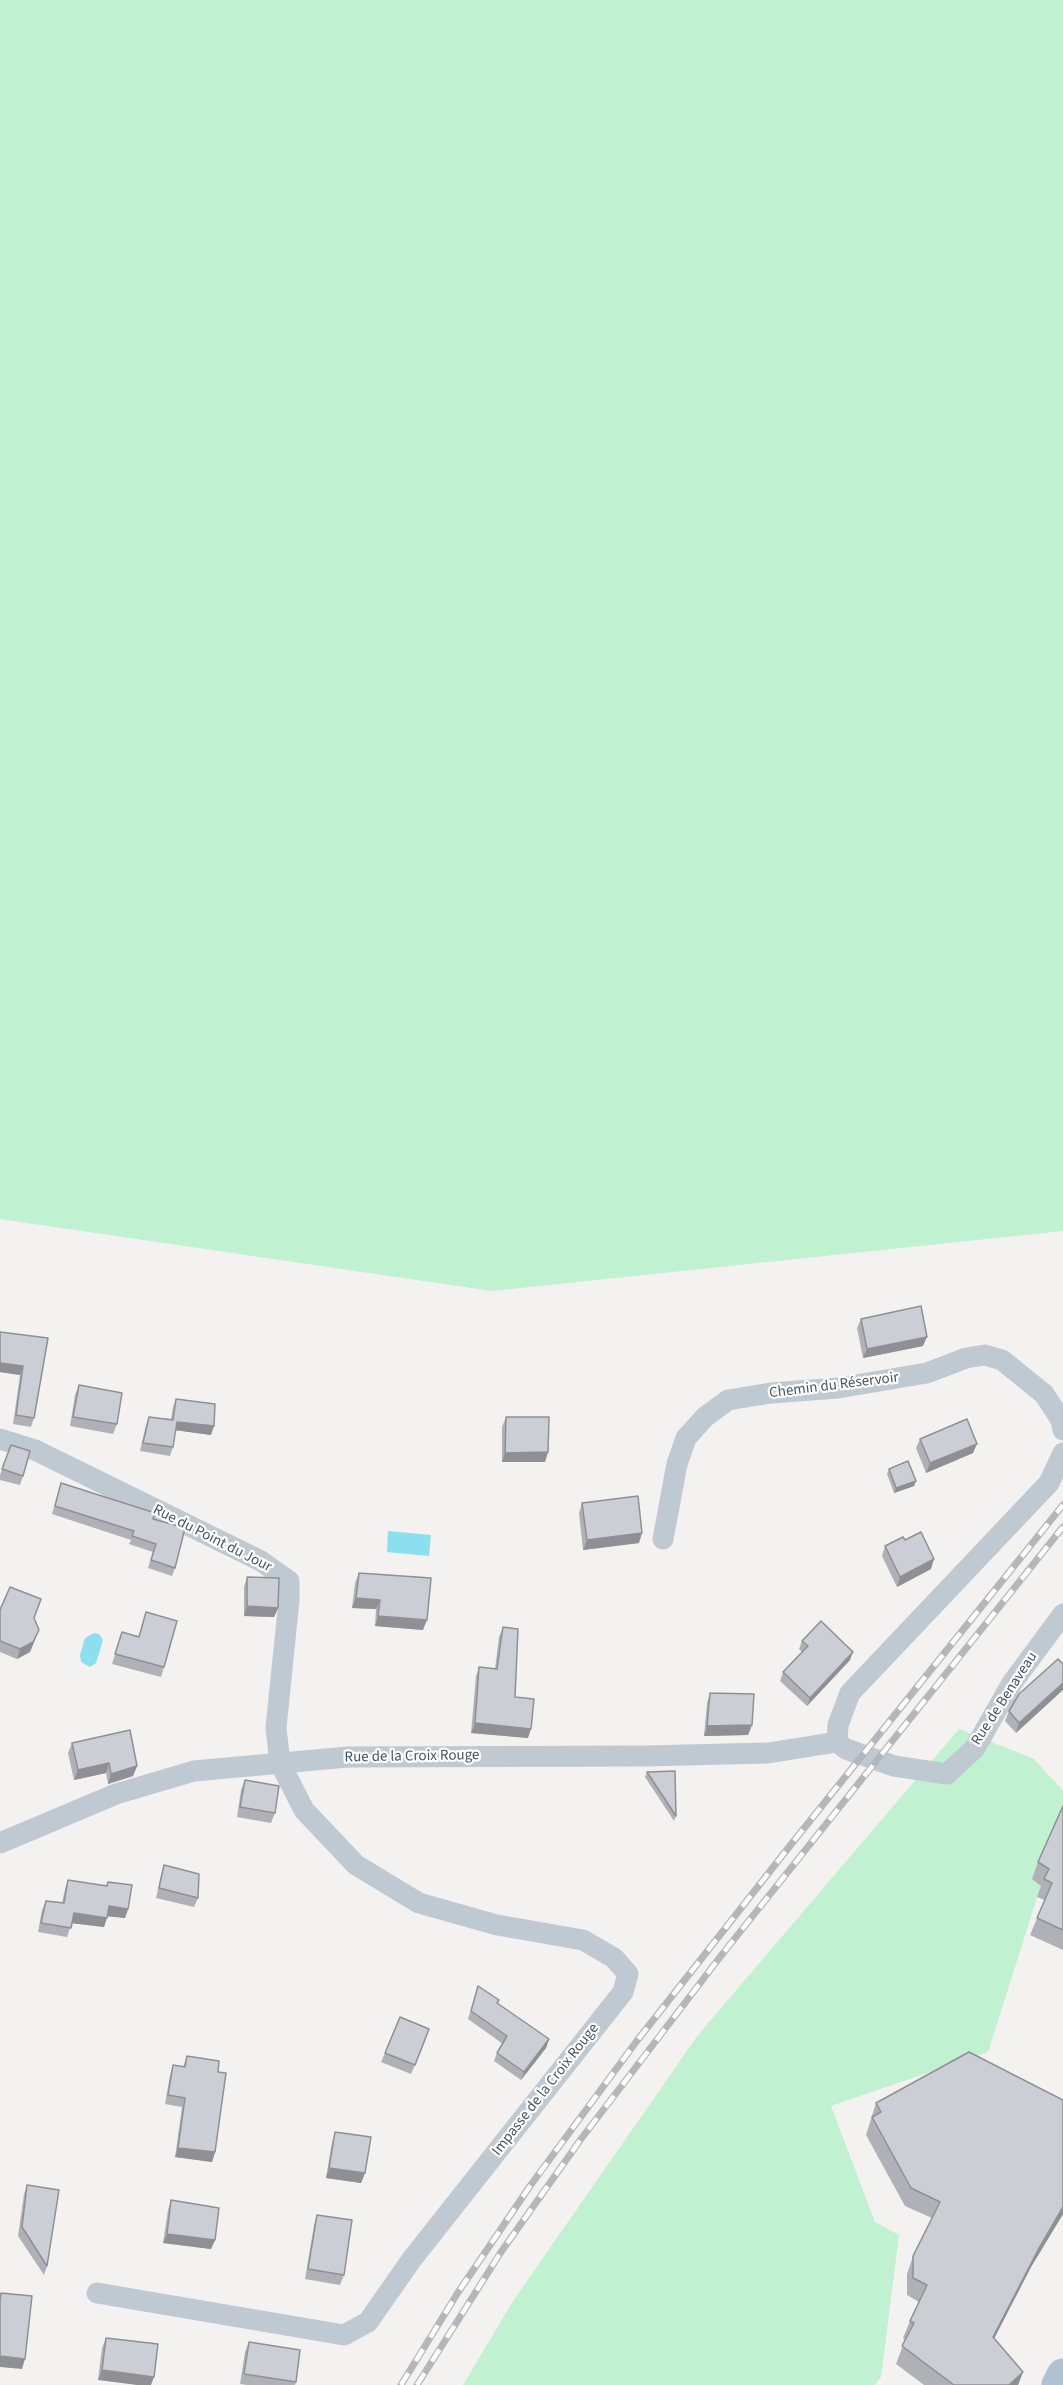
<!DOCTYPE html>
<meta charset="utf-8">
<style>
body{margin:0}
canvas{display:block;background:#f4f1f1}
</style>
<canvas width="1063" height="2385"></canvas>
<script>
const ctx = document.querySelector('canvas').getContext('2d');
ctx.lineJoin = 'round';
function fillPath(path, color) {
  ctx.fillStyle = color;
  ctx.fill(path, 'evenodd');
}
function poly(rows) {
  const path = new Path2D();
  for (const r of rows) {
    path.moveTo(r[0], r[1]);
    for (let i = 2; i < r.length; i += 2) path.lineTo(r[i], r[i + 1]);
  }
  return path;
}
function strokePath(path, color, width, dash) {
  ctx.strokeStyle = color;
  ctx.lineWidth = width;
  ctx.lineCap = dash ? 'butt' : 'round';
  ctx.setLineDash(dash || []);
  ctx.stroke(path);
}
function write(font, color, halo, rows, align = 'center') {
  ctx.font = font + ' "Source Sans 3",sans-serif';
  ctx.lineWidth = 4.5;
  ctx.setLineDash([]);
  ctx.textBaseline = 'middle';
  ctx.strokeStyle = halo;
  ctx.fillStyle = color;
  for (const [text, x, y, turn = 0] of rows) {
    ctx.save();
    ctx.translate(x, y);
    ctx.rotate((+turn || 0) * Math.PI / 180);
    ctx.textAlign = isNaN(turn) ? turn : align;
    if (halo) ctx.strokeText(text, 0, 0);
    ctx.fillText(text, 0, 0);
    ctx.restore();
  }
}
const green = poly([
 [0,0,1063,0,1063,1231,492,1291,0,1219],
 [959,1729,1034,1759,1063,1791,1063,1816,988,2052,831,2106,875,2222,899,2235,881,2377,875,2385,463,2385,513,2301,698,2035]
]);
const water = poly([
 [388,1531,431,1535,429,1556,387,1552],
 [94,1633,99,1634,103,1640,96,1663,90,1667,81,1662,80,1655,85,1638]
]);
const street = poly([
 [0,1439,35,1450,261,1561,289,1581,289,1600,276,1728,280,1763,304,1810,356,1865,419,1903,497,1925,583,1940,614,1958,628,1974,623,1992,412,2259,368,2322,344,2335,97,2293],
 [663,1539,677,1464,686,1438,705,1417,728,1400,771,1393,838,1388,927,1373,966,1358,985,1355,1002,1360,1044,1394,1061,1420,1063,1430],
 [837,1742,838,1725,850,1693,1049,1483,1063,1453],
 [837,1742,846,1749,894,1766,947,1774,975,1748,1012,1683,1063,1614],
 [0,1843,116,1794,194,1771,348,1757,645,1756,768,1753,837,1742]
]);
const primary = poly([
 [1058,2385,1063,2375]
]);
const rail = poly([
 [401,2385,457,2294,530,2186,636,2042,789,1847,1063,1505],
 [417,2385,501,2252,581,2139,720,1957,1063,1527]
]);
const wall = poly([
 [861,1319,923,1346,863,1358,857,1328],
 [48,1338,34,1418,31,1427,13,1424,20,1375,0,1372],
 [79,1385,117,1424,113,1434,70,1426,75,1395],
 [176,1399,211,1435,175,1430,173,1447,170,1456,140,1451,146,1425,149,1417,171,1419,173,1407],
 [506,1417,548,1452,545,1462,502,1462,502,1427],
 [920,1439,973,1453,926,1473,916,1448],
 [11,1445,23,1476,20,1485,0,1480,0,1475],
 [889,1469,916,1481,914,1486,894,1493,887,1474],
 [61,1483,153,1519,175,1568,172,1576,148,1568,153,1552,129,1544,131,1540,52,1514],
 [582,1503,639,1543,583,1550,579,1513],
 [905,1540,931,1569,897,1587,882,1556,885,1546],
 [359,1573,423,1630,375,1626,376,1609,352,1608,355,1583],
 [247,1577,278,1608,274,1617,244,1616,244,1587],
 [0,1610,34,1619,35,1639,30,1652,17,1659,0,1652],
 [146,1612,164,1667,161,1677,112,1664,122,1632,139,1637],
 [503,1627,515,1697,528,1738,471,1733,476,1676,479,1667,495,1669,499,1637],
 [802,1641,850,1660,807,1706,780,1681,783,1672,802,1652,799,1649],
 [1058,1659,1016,1733,1005,1721,1009,1711],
 [710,1693,752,1725,748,1735,704,1736,707,1703],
 [72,1743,137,1766,133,1776,108,1784,106,1773,74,1780,68,1753],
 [647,1772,676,1816,674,1821,645,1777],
 [245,1780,275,1813,271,1823,237,1817,241,1790],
 [1063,1806,1063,1950,1030,1935,1045,1900,1037,1897,1041,1886,1032,1879,1038,1862],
 [164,1865,198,1898,194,1907,156,1898,161,1875],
 [68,1880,128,1909,125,1918,107,1916,104,1927,72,1923,67,1937,38,1932,42,1910,46,1901,62,1903,65,1889],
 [478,1986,498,2004,549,2039,546,2048,521,2080,494,2061,497,2053,503,2044,468,2019],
 [426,2039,411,2074,381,2062,385,2053],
 [187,2056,218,2072,215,2152,212,2162,175,2157,182,2107,165,2104,170,2075,173,2065,183,2067],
 [1063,2100,1063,2214,1031,2267,994,2339,1023,2372,1018,2385,924,2385,896,2364,905,2340,903,2338,910,2321,919,2302,907,2295,907,2274,913,2256,932,2218,905,2206,866,2135,876,2103],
 [335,2132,365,2173,361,2183,326,2178,332,2142],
 [27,2185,47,2266,44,2275,18,2236,24,2194],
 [171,2200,215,2240,211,2249,163,2243,168,2210],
 [317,2215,344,2275,340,2285,305,2279,314,2225],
 [106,2338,158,2344,98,2380,102,2348],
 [249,2342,296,2382,295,2385,247,2385,240,2384,245,2352]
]);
const shadedWall = poly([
 [927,1337,923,1346,863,1358,867,1349],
 [0,1363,23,1366,20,1375,0,1372],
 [177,1422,214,1426,211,1435,174,1430],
 [977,1444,973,1453,926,1473,930,1463],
 [548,1452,545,1462,502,1462,505,1453],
 [916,1481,914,1486,894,1493,896,1488],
 [642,1533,639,1543,583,1550,587,1540],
 [934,1559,931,1569,897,1587,900,1577],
 [356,1598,380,1600,376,1609,352,1608],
 [247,1606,278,1608,274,1617,244,1616],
 [378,1616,427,1620,423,1630,375,1626],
 [39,1630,30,1652,17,1659,20,1649],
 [853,1652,850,1660,807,1706,810,1698],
 [1063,1683,1063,1690,1016,1733,1019,1723],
 [475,1723,531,1729,528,1738,471,1733],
 [752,1725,748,1735,704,1736,707,1726],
 [109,1763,106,1773,74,1780,78,1770],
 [137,1766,133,1776,108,1784,111,1774],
 [109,1906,128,1909,125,1918,105,1916],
 [74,1913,107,1918,104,1927,70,1923],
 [549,2039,546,2048,521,2080,524,2072],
 [178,2148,215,2152,212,2162,175,2157],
 [329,2168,365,2173,361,2183,326,2178],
 [1063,2207,1063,2214,1031,2267,986,2354,993,2337,1038,2250],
 [167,2234,215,2240,211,2249,163,2243],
 [0,2356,25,2359,22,2369,0,2367],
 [102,2370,154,2377,151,2385,137,2385,98,2380],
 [1023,2372,1018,2385,1009,2385]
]);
const building = poly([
 [921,1306,927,1337,867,1349,861,1319,921,1306],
 [0,1332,48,1338,34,1418,16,1415,23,1366,0,1363,0,1332],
 [79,1385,122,1393,117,1424,73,1417,79,1385],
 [176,1399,215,1404,214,1426,177,1422,173,1447,143,1443,149,1417,173,1420,176,1399],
 [506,1417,549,1417,548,1452,505,1453,506,1417],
 [967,1419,977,1444,930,1463,920,1439,967,1419],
 [11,1445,30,1451,23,1476,2,1469,11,1445],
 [908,1461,916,1481,896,1488,889,1469,908,1461],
 [61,1483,149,1511,155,1513,153,1519,185,1528,175,1568,151,1560,156,1544,132,1536,134,1531,55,1506,61,1483],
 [638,1496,642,1533,587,1540,582,1503,638,1496],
 [921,1532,934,1559,900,1577,885,1546,903,1537,905,1540,921,1532],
 [359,1573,431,1578,427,1620,378,1616,380,1600,356,1598,359,1573],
 [247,1577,279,1578,278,1608,247,1606,247,1577],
 [10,1587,41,1599,34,1618,39,1630,33,1642,20,1649,0,1641,0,1610,10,1587],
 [146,1612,177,1621,164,1667,115,1654,122,1632,139,1637,146,1612],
 [821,1621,853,1652,810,1698,783,1672,808,1646,802,1641,821,1621],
 [503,1627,518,1629,515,1697,534,1699,531,1729,475,1723,479,1667,497,1669,503,1627],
 [1058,1659,1063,1664,1063,1683,1019,1723,1009,1711,1019,1694,1058,1659],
 [710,1693,754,1694,752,1725,707,1726,710,1693],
 [130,1730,137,1766,111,1774,109,1763,78,1770,72,1743,130,1730],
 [675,1771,676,1816,647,1772,675,1771],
 [245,1780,279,1786,275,1813,240,1807,245,1780],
 [1063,1806,1063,1930,1037,1918,1052,1883,1044,1879,1049,1869,1038,1862,1063,1806],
 [164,1865,199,1874,198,1898,159,1888,164,1865],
 [68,1880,107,1886,108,1882,132,1885,128,1909,109,1906,107,1918,74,1913,71,1928,41,1923,46,1901,64,1903,68,1880],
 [478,1986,499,2000,497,2003,549,2039,524,2072,497,2053,507,2036,471,2011,478,1986],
 [400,2017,429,2029,415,2065,385,2053,400,2017],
 [969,2052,1063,2100,1063,2207,1038,2250,993,2337,1023,2372,1009,2385,954,2385,902,2346,914,2323,910,2321,927,2285,913,2278,913,2256,940,2202,911,2188,872,2117,881,2112,876,2103,969,2052],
 [187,2056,219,2061,218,2072,226,2073,215,2152,178,2148,185,2098,168,2095,173,2065,185,2067,187,2056],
 [335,2132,371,2137,365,2173,329,2168,335,2132],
 [27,2185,59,2190,47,2266,22,2227,27,2185],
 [171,2200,219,2208,215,2240,167,2234,171,2200],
 [317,2215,352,2220,344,2275,308,2269,317,2215],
 [1,2293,32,2296,25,2359,0,2356,0,2302,1,2293],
 [106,2338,158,2344,154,2377,102,2370,106,2338],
 [249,2342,300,2350,296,2382,244,2374,249,2342]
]);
const streetNames = [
 ["Chemin du Réservoir",834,1386,-7],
 ["Rue du Point du Jour",212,1539,27],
 ["Rue de Benaveau",1005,1699,-57],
 ["Rue de la Croix Rouge",412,1757,-1],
 ["Impasse de la Croix Rouge",546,2090,-52]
];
fillPath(green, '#c0f1d1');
fillPath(water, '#8bdfef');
strokePath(street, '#bfc9d1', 21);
strokePath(primary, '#b0c2d0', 33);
strokePath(rail, '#b3b7bc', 7);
strokePath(rail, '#fff', 4.5, [14]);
fillPath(wall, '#afb1b6');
fillPath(shadedWall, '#8e9094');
fillPath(building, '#cbced4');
strokePath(building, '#8e9094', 1.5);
write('15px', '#485560', '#fff', streetNames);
</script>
